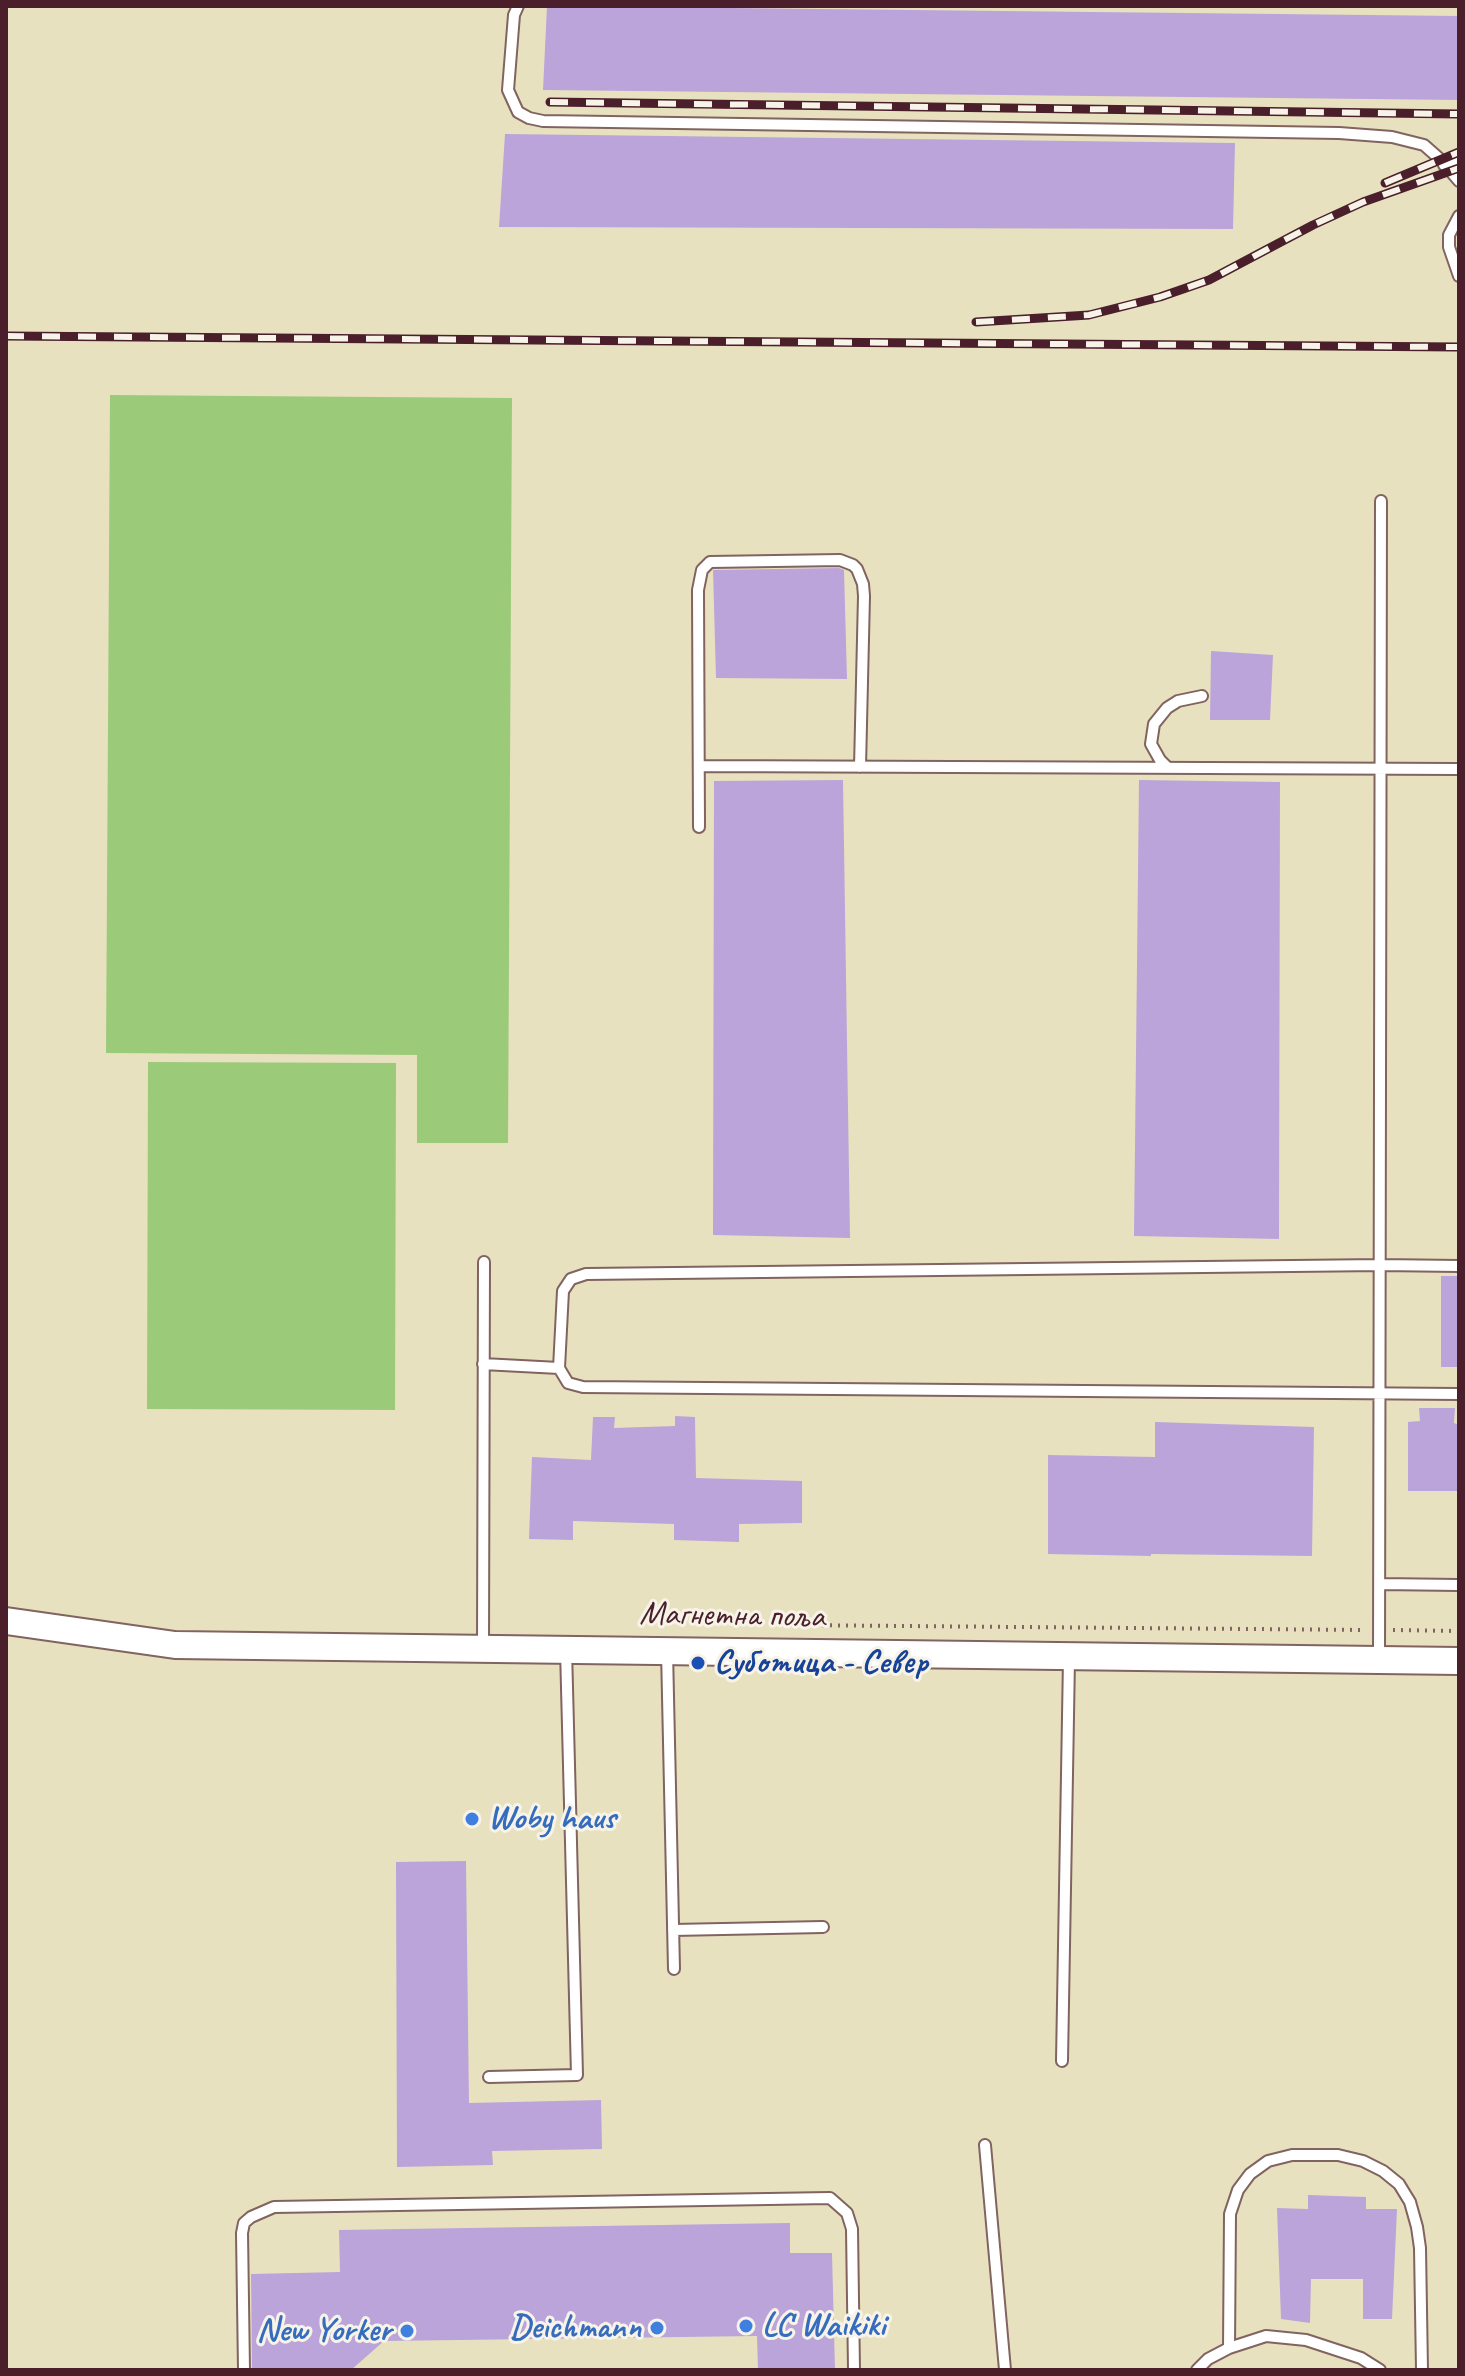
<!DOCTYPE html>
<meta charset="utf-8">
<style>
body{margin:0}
#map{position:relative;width:1465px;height:2376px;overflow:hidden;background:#e8e1c0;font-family:Caveat,sans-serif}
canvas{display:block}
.frame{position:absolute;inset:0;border:8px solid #4a1f2b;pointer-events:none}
</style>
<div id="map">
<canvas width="1465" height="2376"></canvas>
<div class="frame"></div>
</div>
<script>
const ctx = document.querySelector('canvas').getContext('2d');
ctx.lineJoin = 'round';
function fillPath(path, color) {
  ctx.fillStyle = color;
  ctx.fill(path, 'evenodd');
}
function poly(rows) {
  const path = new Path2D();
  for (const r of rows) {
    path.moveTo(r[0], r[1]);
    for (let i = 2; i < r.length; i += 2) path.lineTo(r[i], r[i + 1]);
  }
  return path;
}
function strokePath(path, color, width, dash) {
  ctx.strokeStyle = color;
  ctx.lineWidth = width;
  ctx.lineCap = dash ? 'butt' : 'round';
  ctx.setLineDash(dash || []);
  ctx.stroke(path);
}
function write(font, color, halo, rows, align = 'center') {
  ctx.font = font + ' Caveat,sans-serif';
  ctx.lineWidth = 6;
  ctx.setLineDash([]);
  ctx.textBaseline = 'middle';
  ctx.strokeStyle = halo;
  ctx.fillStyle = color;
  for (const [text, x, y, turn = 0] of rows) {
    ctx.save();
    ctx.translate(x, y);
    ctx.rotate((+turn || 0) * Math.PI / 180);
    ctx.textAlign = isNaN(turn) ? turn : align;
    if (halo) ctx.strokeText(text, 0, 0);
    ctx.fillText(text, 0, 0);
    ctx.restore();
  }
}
const green = poly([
 [110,395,512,398,508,1143,417,1143,417,1055,106,1053],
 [148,1062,396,1063,395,1410,147,1409]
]);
const building = poly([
 [547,6,1459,16,1459,100,543,90],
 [505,134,1235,143,1233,229,499,227],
 [839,568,844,570,847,679,716,678,713,570],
 [1211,651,1273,655,1270,720,1210,720],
 [843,780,850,1238,713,1235,714,781],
 [1139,780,1280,782,1279,1239,1134,1236],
 [1441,1276,1459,1276,1459,1367,1441,1367],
 [1419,1408,1455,1408,1454,1423,1459,1425,1459,1491,1408,1491,1408,1422,1420,1421],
 [675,1416,695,1417,696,1478,802,1481,802,1523,739,1524,739,1542,674,1540,674,1524,573,1521,573,1540,529,1539,532,1457,591,1460,593,1417,615,1417,614,1428,675,1426],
 [1155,1422,1314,1427,1312,1556,1151,1554,1151,1556,1048,1554,1048,1455,1155,1457],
 [466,1861,469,2103,601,2100,602,2149,492,2151,493,2165,397,2167,396,1862],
 [1308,2195,1366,2197,1366,2209,1397,2209,1392,2319,1363,2319,1363,2279,1311,2279,1310,2323,1281,2319,1277,2208,1308,2209],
 [790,2223,790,2253,832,2253,835,2370,758,2370,757,2336,384,2341,351,2370,252,2370,251,2274,340,2272,339,2230]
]);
const path = poly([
 [790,1625,1365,1630],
 [1393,1630,1459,1631]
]);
const service = poly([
 [518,6,514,15,508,90,518,112,529,118,543,121,1339,133,1392,137,1424,145,1441,160,1459,181],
 [1444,165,1459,160],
 [1459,216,1449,235,1449,247,1459,276],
 [699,766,1459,769],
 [1168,768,1160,760,1151,744,1154,724,1167,708,1178,701,1202,696],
 [699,827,698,590,702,570,710,562,840,560,853,565,857,569,863,584,864,596,860,767],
 [1459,1266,1380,1265,586,1274,571,1279,563,1291,559,1368,568,1383,583,1387,1459,1394],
 [483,1364,559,1368],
 [1380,1584,1459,1585],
 [483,1648,484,1262],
 [667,1651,674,1969],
 [1379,1659,1381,501],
 [673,1930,823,1927],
 [1062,2061,1069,1659],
 [489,2077,577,2075,566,1649],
 [985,2145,1005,2370],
 [1229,2348,1230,2214,1238,2190,1250,2174,1268,2161,1292,2155,1338,2155,1363,2161,1383,2171,1399,2184,1410,2202,1417,2227,1420,2248,1422,2370],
 [244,2370,242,2233,244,2223,251,2217,274,2207,830,2198,847,2213,852,2229,854,2370],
 [1197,2370,1208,2359,1229,2348,1266,2336,1306,2340,1361,2358,1380,2370]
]);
const tertiary = poly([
 [6,1621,175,1645,1459,1661]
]);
const rail = poly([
 [550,102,1459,114],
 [1385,183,1459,152],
 [976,322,1089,315,1160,297,1209,280,1313,225,1363,202,1459,168],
 [6,336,1459,347]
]);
const markers = [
 [698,1663,8,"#1a4fb4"],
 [472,1819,8,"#3f7fe0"],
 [746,2326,8,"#3f7fe0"],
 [657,2328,8,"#3f7fe0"],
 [407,2331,8,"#3f7fe0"]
];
const streetNames = [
 ["Магнетна поља",732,1616,1]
];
const transitNames = [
 ["Суботица - Север",714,1663]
];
const shopNames = [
 ["Woby haus",488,1819],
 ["LC Waikiki",762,2326],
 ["Deichmann",641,2328,"right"],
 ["New Yorker",391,2331,"right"]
];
fillPath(green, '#9bca79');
fillPath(building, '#bba4d9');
strokePath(service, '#81635f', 14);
strokePath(tertiary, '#81635f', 30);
strokePath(path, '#81635f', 4, [2, 6]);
strokePath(service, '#fff', 10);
strokePath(tertiary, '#fff', 26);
strokePath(rail, '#4a1f2b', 9);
strokePath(rail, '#f7f3e8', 6, [18]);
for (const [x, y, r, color] of markers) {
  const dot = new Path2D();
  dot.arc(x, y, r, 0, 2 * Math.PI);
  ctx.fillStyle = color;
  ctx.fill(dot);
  strokePath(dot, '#f7f3e8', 3);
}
write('34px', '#4a1f2b', '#f7f3e8', streetNames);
write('bold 34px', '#164399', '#f7f3e8', transitNames, 'left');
write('bold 34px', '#366cbe', '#f7f3e8', shopNames, 'left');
</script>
